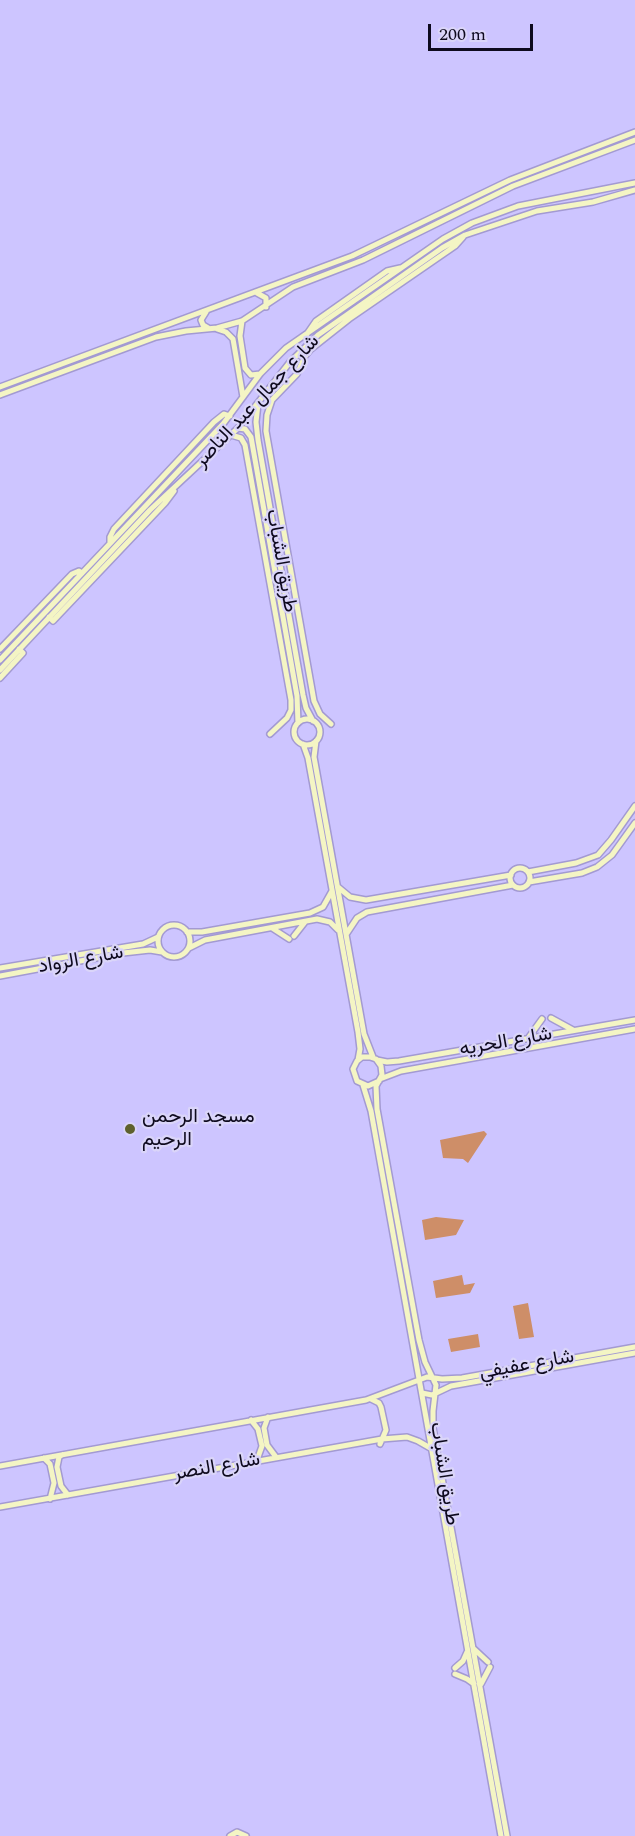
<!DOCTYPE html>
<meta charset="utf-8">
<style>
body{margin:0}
#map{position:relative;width:635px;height:1836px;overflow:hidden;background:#cdc5ff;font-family:Spectral,serif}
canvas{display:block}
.scale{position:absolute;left:428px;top:24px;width:105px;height:27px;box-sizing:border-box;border:3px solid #0e0a1e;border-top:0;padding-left:8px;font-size:18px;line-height:21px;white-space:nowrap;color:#0e0a1e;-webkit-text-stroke:4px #dad5f9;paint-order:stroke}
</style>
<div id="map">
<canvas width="635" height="1836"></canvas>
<div class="scale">200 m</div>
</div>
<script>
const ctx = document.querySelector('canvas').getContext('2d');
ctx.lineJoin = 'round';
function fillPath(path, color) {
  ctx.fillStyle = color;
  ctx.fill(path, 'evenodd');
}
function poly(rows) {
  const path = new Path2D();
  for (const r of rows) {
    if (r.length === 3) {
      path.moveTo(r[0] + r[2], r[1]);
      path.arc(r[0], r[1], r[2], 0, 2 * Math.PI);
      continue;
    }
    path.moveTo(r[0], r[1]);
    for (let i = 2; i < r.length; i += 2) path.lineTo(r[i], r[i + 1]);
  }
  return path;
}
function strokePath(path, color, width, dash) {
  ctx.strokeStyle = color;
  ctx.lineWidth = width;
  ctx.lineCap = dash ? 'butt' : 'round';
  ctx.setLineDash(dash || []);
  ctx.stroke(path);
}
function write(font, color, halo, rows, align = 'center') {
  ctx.font = font + ' Spectral,Vazirmatn,serif';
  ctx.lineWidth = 4.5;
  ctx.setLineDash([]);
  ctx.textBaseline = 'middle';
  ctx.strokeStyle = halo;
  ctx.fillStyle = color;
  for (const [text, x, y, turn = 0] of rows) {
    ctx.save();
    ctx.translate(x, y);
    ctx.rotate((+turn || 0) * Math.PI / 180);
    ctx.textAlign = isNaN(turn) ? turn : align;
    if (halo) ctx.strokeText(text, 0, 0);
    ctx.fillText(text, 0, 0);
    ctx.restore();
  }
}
const green = poly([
 [484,1131,487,1134,468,1163,463,1159,443,1158,440,1140],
 [436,1217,464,1220,456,1235,425,1240,422,1220],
 [462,1275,464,1285,475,1283,470,1293,436,1298,433,1281],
 [528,1303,534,1337,519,1339,513,1306],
 [478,1334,480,1347,451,1352,448,1339]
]);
const secondary = poly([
 [257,293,266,298,266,307],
 [206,312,201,320,203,325,208,328],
 [242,321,240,336,245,368,251,375,260,374],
 [217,329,226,332,233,339,243,397],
 [307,334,316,321,387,271,400,268],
 [0,387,352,256,510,180,635,132],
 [0,395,156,337,186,331,217,328,242,321,293,287,363,260,513,186,635,140],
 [258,404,256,422,258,440,303,695,306,708,313,721],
 [238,428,245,429,251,437,297,696,298,723],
 [231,435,241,438,245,445,291,700,291,710,287,718,270,734],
 [110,543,110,537,114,529,214,422,224,414,230,416],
 [49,617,53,621,165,503,174,491],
 [0,649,72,574,79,571,82,573],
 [0,660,223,424,260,374,286,348,443,239,472,223,518,206,635,183],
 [0,670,150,510,238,428,290,362,318,335,442,248,465,235,537,211,593,202,635,190],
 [0,678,23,653,19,649],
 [307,732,13],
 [331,724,320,714,314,701,266,431,267,415,272,400,297,374,305,356,311,349,349,319,455,246,463,237],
 [316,741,314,757,364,1034,373,1057],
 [303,744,308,758,358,1032,360,1049,358,1060],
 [520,878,10],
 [528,872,576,863,598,855,611,840,635,806],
 [529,882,582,873,597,867,612,855,635,823],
 [338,887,350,897,366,900,511,875],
 [174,941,16],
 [272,928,289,939],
 [187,932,202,932,310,913,323,907,332,891],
 [347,933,357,918,367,912,513,885],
 [294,936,305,922],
 [189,948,205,940,317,919,330,922,338,930],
 [0,968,143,944,158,937],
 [0,976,123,953,150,950,162,952],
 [551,1018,573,1030],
 [529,1037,542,1019],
 [377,1060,387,1062,399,1061,635,1020],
 [380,1079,401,1071,635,1029],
 [379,1081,368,1086,357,1081,353,1069,357,1061,362,1057,370,1057,376,1059,381,1066,382,1075,376,1086,377,1109,419,1340,425,1362,436,1385,433,1411,433,1428,507,1836],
 [363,1085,371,1111,501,1836],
 [422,1393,432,1395,451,1386,635,1353],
 [371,1399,379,1403,381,1407,386,1430,380,1444],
 [268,1417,264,1428,267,1445,276,1457],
 [251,1420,258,1429,262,1446,257,1460],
 [62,1455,59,1457,57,1467,61,1486,68,1495],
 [44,1458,50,1464,54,1483,50,1499],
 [0,1466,366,1400,427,1377,442,1379,462,1378,635,1347],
 [0,1507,382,1439,407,1437,418,1441,432,1449],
 [474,1649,488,1662],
 [455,1668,463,1661,467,1652],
 [455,1674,467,1679,474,1684],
 [481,1684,490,1667],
 [230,1836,237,1832,246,1836]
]);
const markers = [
 [130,1129,6,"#5e602d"]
];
const streetNames = [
 ["شارع جمال عبد الناصر",258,402,-47],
 ["طريق الشباب",280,561,80],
 ["شارع الرواد",81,961,-10],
 ["شارع الحريه",506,1043,-10],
 ["شارع عفيفي",527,1366,-10],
 ["شارع النصر",217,1468,-10],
 ["طريق الشباب",443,1474,81]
];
const poiNames = [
 ["مسجد الرحمن",142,1118],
 ["الرحيم",142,1141]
];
fillPath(green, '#ce8e68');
strokePath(secondary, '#a39ad2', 8);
strokePath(secondary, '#f4f5c4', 5);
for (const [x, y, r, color] of markers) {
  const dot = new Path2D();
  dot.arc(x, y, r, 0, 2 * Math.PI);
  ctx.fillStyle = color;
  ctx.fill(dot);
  strokePath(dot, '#dad5f9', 2);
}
write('20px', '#0e0a1e', '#dad5f9', streetNames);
write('20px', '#0e0a1e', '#dad5f9', poiNames, 'left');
</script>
